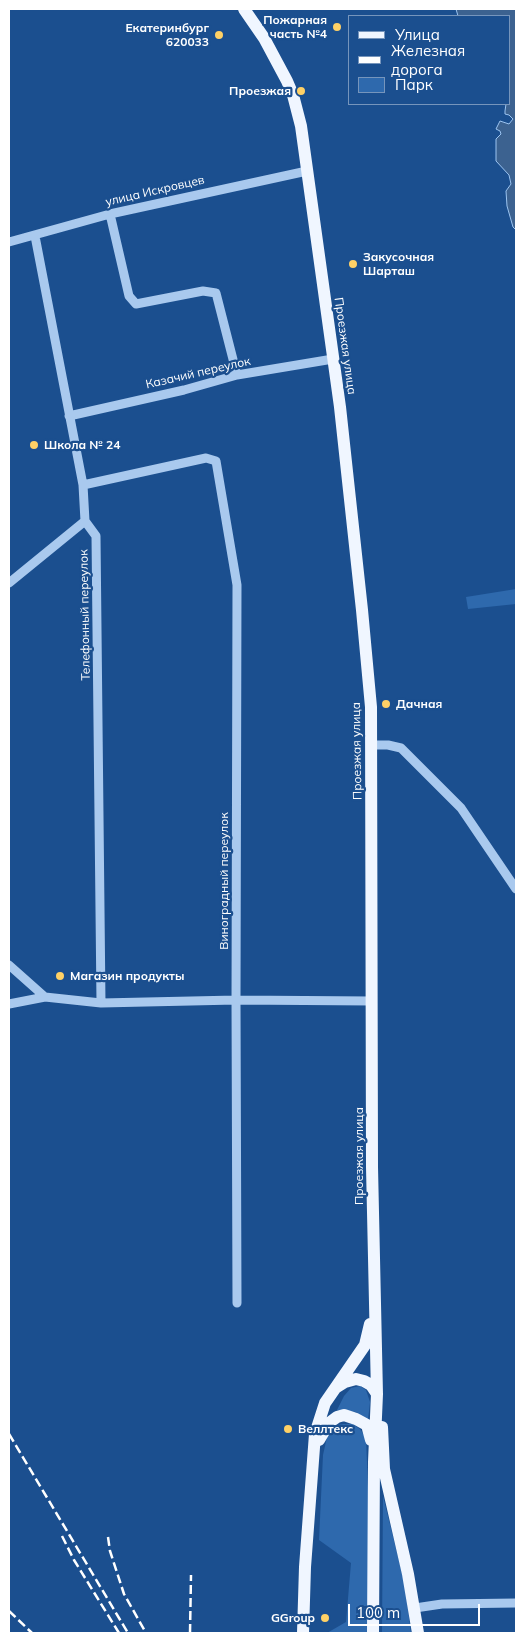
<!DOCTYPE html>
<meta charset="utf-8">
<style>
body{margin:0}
#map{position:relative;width:525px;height:1642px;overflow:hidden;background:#1b4f8f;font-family:Mulish,sans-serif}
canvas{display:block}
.frame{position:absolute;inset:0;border:10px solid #fff;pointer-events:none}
.legend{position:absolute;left:348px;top:15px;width:162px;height:90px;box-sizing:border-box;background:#1b4f8f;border:1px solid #7695bc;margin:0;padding:6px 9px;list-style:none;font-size:15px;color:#fff}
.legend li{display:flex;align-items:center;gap:10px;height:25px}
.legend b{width:25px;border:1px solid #7695bc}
.scale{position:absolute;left:348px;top:1604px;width:132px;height:22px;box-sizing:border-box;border:2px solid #fff;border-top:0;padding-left:6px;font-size:15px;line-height:18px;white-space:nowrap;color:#fff;-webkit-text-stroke:4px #1b4f8f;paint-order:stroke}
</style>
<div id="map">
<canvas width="525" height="1642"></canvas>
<div class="frame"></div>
<ul class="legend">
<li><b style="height:6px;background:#f0f6ff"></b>Улица</li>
<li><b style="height:6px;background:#fff"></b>Железная дорога</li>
<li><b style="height:14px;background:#2e69ad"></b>Парк</li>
</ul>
<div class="scale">100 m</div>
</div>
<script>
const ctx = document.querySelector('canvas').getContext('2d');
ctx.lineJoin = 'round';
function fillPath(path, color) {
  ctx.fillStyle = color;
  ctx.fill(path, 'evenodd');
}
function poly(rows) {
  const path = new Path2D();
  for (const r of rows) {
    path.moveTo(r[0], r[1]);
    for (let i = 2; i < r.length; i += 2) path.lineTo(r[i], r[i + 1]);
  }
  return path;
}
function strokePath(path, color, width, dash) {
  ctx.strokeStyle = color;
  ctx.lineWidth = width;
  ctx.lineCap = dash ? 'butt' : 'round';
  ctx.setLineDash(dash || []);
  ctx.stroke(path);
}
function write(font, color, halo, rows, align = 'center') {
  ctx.font = font + ' Mulish,sans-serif';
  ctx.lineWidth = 4.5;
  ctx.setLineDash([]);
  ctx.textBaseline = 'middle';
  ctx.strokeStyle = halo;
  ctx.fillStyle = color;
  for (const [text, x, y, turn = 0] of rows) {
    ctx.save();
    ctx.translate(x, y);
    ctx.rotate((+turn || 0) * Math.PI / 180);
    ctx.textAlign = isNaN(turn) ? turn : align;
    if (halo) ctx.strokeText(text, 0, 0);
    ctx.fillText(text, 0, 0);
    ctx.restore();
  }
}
const green = poly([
 [516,589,516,604,468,609,466,597],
 [360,1386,366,1390,370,1402,368,1420,356,1412,337,1410,344,1396,351,1388],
 [342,1424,352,1424,360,1429,366,1438,373,1609,372,1633,327,1633,346,1622,351,1563,319,1540,323,1455,327,1437,333,1426],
 [383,1496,405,1585,411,1633,382,1633]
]);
const water = poly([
 [456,9,516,9,516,230,513,227,507,206,506,191,511,184,509,175,496,161,496,139,501,134,500,131,496,129,500,121,509,124,513,119,509,115,505,114,505,111,506,104,509,104,509,16,458,16,456,9]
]);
const minor = poly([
 [110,214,129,296,136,304,203,291,216,293,237,375],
 [35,236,83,485,85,521,96,536,101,1003],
 [9,242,110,214,307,171],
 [69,416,184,390,237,375,333,359],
 [83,485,206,458,216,461,237,585,236,1000,237,1303],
 [9,583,85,521],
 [371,745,388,745,401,748,461,808,516,889],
 [9,965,45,997,9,1004],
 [45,997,101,1003,236,1000,372,1001],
 [415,1608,442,1604,516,1603]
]);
const major = poly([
 [244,9,264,38,287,81,293,95,301,126,340,407,362,610,371,707,372,1167,377,1394,374,1462,373,1633],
 [337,1387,345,1382,356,1379,364,1381,371,1385,377,1394],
 [382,1427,384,1469,408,1574,418,1633],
 [319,1440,329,1423,337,1417,344,1415,356,1419,367,1425,371,1440],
 [303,1633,305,1567,315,1434,325,1403,365,1345,370,1324]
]);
const rail = poly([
 [9,1434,128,1633],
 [62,1536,74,1560,119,1633],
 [108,1537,110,1551,124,1594,146,1633],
 [9,1611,32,1633],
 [190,1633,191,1575]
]);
const markers = [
 [337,27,5,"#ffd166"],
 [219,35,5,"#ffd166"],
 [301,91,5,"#ffd166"],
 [353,264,5,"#ffd166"],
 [34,445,5,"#ffd166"],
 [386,704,5,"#ffd166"],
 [60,976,5,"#ffd166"],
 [288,1429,5,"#ffd166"],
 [325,1618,5,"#ffd166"]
];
const poiNames = [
 ["Пожарная",327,20,"right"],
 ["часть №4",327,34,"right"],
 ["Екатеринбург",209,28,"right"],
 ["620033",209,42,"right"],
 ["Проезжая",291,91,"right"],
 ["Закусочная",363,257],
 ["Шарташ",363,271],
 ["Школа № 24",44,445],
 ["Дачная",396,704],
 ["Магазин продукты",70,976],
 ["Веллтекс",298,1429],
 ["GGroup",315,1618,"right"]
];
const streetNames = [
 ["улица Искровцев",155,191,-13],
 ["Проезжая улица",345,346,82],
 ["Казачий переулок",198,373,-13],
 ["Телефонный переулок",85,615,-91],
 ["Проезжая улица",357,751,-91],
 ["Виноградный переулок",224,881,-90],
 ["Проезжая улица",359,1156,-90]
];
fillPath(green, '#2e69ad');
fillPath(water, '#3c6290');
strokePath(water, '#9cc4f0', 1);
strokePath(minor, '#a9c9ee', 9);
strokePath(major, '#f0f6ff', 12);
strokePath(rail, '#fff', 2.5, [9, 4]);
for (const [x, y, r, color] of markers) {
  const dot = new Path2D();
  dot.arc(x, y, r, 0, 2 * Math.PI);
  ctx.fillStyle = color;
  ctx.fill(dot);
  strokePath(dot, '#1b4f8f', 2);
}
write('bold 12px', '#fff', '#1b4f8f', poiNames, 'left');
write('12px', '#fff', '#1b4f8f', streetNames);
</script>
